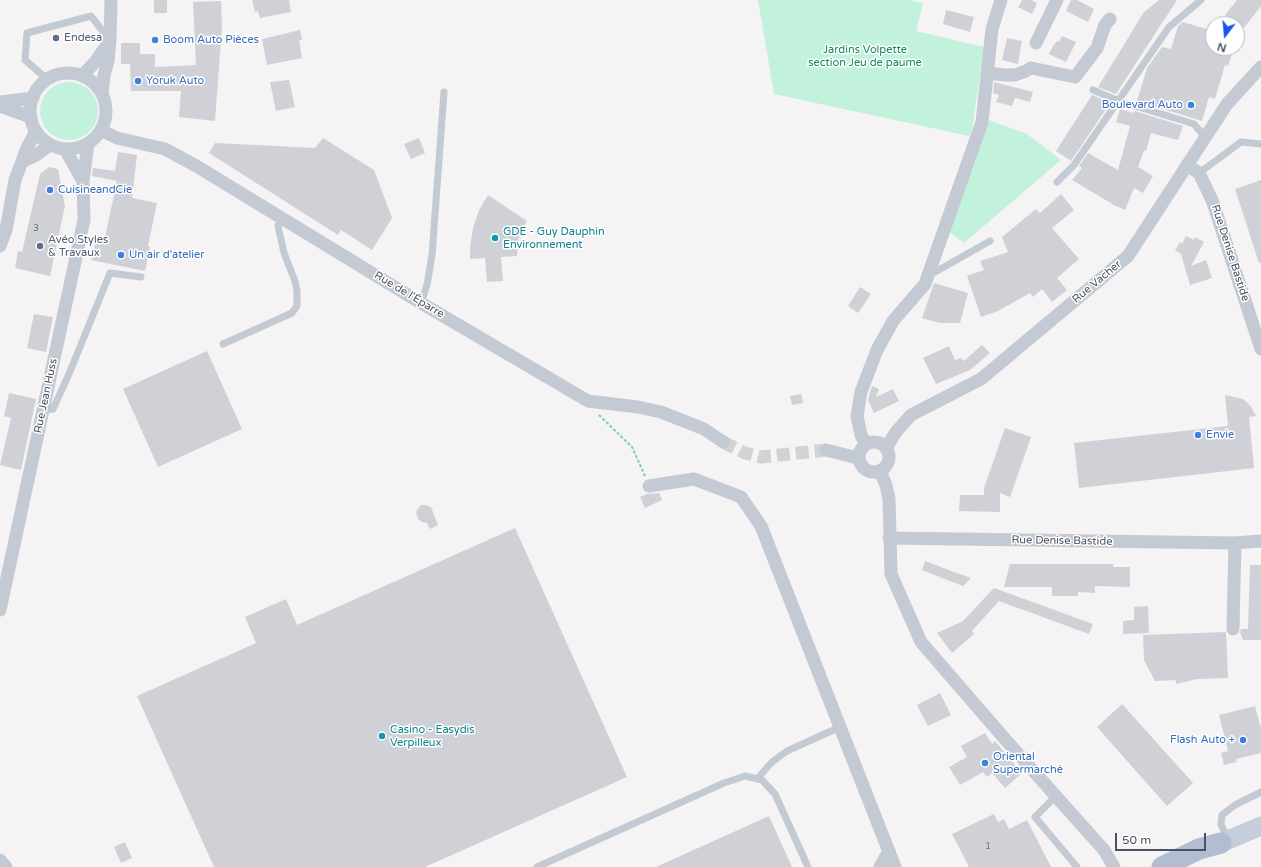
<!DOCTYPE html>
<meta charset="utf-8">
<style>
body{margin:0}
#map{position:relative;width:1261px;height:867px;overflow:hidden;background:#f5f3f3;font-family:"Varela Round",sans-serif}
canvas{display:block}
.north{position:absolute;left:1205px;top:16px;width:40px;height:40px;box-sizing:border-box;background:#fff;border:1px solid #b6bac0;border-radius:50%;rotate:196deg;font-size:11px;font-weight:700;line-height:16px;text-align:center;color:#495261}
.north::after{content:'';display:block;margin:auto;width:14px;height:18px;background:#1754eb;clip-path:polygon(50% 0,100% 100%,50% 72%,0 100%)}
.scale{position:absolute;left:1115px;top:833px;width:91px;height:18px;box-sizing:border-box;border:2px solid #495261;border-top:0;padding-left:5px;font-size:12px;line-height:14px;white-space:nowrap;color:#495261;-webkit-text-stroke:3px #fff;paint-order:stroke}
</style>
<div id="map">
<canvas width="1261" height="867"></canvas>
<div class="north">N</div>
<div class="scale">50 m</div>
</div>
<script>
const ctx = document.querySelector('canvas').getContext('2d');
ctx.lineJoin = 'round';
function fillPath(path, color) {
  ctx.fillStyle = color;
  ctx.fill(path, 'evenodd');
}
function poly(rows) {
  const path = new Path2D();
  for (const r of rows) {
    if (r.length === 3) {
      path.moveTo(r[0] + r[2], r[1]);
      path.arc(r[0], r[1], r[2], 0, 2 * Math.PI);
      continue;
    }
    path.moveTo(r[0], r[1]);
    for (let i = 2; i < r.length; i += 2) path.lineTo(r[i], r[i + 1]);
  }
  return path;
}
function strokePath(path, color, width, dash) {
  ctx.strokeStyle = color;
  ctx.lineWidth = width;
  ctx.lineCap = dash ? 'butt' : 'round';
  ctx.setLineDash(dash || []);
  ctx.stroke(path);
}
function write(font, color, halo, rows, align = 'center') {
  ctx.font = font + ' "Varela Round",sans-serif';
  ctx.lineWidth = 3;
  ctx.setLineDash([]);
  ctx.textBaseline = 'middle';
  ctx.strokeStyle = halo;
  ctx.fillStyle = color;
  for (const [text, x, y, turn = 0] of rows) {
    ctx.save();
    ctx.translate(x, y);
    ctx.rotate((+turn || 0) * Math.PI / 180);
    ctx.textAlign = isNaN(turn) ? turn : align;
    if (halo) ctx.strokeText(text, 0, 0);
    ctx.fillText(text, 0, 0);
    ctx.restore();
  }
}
const green = poly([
 [758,0,909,0,923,3,916,31,984,47,972,130,969,136,774,94],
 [69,111,29],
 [989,120,1027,134,1061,160,964,243,948,231]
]);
const building = poly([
 [154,0,167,0,167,13,154,13],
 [252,0,289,0,291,12,260,18,258,11,255,12],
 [1022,0,1031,0,1037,3,1032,14,1018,7],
 [1071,0,1077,0,1094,9,1088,22,1066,11],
 [1159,0,1177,0,1116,94,1098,87,1144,12],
 [1237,0,1261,0,1261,6,1243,29,1225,15],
 [221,1,222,27,215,121,179,117,181,91,131,91,130,64,121,64,121,43,140,43,140,54,155,54,155,67,196,65,193,2],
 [946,10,974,17,970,32,943,24],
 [1183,22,1213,31,1213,48,1234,48,1228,66,1225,65,1215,99,1209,97,1202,121,1137,101,1147,68,1162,47,1171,49,1178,26],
 [300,30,302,40,299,40,302,58,267,65,262,39],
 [1062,36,1076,42,1066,62,1049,54,1053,46,1057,41,1059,42],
 [1007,38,1022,41,1018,64,1002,60],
 [289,80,295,107,276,111,270,82],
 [994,82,1033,92,1030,102,1015,98,1012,106,996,102,999,95,993,93],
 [1092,95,1110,103,1071,161,1056,151],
 [1120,109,1134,113,1135,111,1183,126,1178,140,1151,133,1146,151,1144,150,1138,167,1153,176,1143,193,1134,188,1125,210,1114,205,1072,180,1082,168,1079,166,1088,153,1118,170,1130,126,1116,122],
 [323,138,374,170,392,218,372,250,341,230,338,235,209,153,215,143,315,148],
 [419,138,425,153,411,159,404,144],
 [118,152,137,155,132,198,157,203,148,246,150,247,145,271,91,260,97,235,105,237,117,181,92,176,93,168,115,171],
 [49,167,58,169,65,206,50,276,15,268,18,251,22,252,40,174],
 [1261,180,1261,263,1259,263,1235,189],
 [1061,194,1074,210,1052,228,1079,259,1057,278,1067,290,1052,302,1042,289,1033,297,1030,293,998,311,981,317,967,276,984,270,980,261,1008,252,1002,237,1036,209,1040,213],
 [488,195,527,221,522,230,518,241,517,256,501,257,503,281,487,282,485,258,470,259,470,247,473,228,479,210],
 [1186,236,1194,240,1195,237,1204,242,1191,266,1206,260,1212,278,1190,285,1181,254,1175,250,1180,242,1182,244],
 [934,283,968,293,960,323,940,323,922,318],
 [860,287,871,294,858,313,848,306],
 [34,314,53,317,46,352,27,348],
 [982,345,990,353,970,370,936,384,923,358,949,346,955,360,961,358,964,361],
 [207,351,242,429,158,467,123,389],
 [872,386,879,389,876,397,893,389,899,401,874,413,868,400],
 [9,393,36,399,21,470,0,465,11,418,4,416],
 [801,394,803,403,792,405,790,396],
 [1225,395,1243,399,1250,405,1256,416,1249,417,1254,468,1079,488,1074,443,1228,426],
 [1005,428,1031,437,1010,497,1000,493,1000,512,959,511,960,495,984,495,984,488],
 [659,493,662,500,645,508,640,497,647,494],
 [421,505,426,505,431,507,438,525,430,529,427,523,422,522,418,519,416,512],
 [515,528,627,777,425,867,214,867,137,696,256,643,245,617,286,599,297,625],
 [925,561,954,572,971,578,963,586,950,581,922,570],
 [1010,564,1113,564,1113,567,1130,567,1130,587,1095,586,1095,593,1078,592,1078,596,1052,596,1052,587,1004,587],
 [1250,565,1261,565,1261,640,1243,640,1240,632,1241,629,1248,629],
 [994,588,1093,624,1089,634,999,601,972,631,974,634,952,653,937,633,963,621],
 [1148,606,1149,633,1123,634,1123,621,1134,620,1134,607],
 [1226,632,1228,678,1197,679,1176,684,1176,680,1155,681,1144,660,1143,635],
 [940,693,951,715,928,726,917,705],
 [1122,704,1193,783,1167,806,1097,727],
 [1255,706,1261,729,1261,753,1236,759,1237,762,1224,765,1221,753,1228,751,1219,715],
 [985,733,992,744,995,741,1022,773,1005,788,992,773,987,777,983,772,960,785,949,767,967,757,961,746],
 [994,814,998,822,1004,819,1009,829,1027,820,1051,867,969,867,952,834],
 [769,816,792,867,656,867],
 [125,842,132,858,121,863,114,847]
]);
const streetTunnel = poly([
 [723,442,745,453,761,457,826,450]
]);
const path = poly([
 [599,415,632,447,645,476]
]);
const lane = poly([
 [48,80,25,60,27,33,91,16,108,38],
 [1093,90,1119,101,1194,124,1205,137],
 [1199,173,1241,142,1261,144],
 [1057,182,1074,165,1169,27,1201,0],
 [928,276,990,241],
 [421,303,427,285,432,255,444,92],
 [223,344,292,313,297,306,297,291,295,281,284,253,278,226,281,217],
 [43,410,53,409,69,374,110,273,141,277],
 [757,779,772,762,787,751,840,727],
 [1056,796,1035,817,1077,867],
 [1228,840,1221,824,1222,815,1235,805,1261,792],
 [537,867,724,783,745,776,762,780,775,794,808,867]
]);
const street = poly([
 [1036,43,1057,0],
 [987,73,1004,75,1015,75,1026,71,1031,68,1075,77,1097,48,1105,25,1110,19],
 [68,111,38],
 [82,76,96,61,109,42],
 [102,94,104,75,108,61,110,40,111,0],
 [0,102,33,98],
 [0,106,31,117],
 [101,130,117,138,165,149,198,167,421,303,588,401,638,407,661,412,704,429,723,442],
 [65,149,83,181],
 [22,162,36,155,50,145],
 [1187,165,1199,173,1212,200,1261,349],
 [0,246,6,230,15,180,27,148,36,131],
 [874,457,15],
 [866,444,861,435,857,416,861,392,877,350,893,321,925,284,982,122,992,29,1001,0],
 [886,448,896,432,911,415,981,379,1128,256,1227,104,1261,67],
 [826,450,858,458],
 [880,471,886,485,889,499,891,574,921,642,1004,738,1104,850,1114,867],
 [649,486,694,479,741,497,761,526,895,867],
 [889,538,1235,543,1261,541],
 [0,610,84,220,83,181,88,144],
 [1233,629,1235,543],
 [0,860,6,867],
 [880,867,889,851]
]);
const secondary = poly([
 [1221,843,1261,826]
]);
const primary = poly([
 [1162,867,1199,849,1221,843]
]);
const markers = [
 [56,38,4,"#5c6f8a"],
 [155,40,4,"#3f7fe0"],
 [138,81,4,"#3f7fe0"],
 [1191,105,4,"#3f7fe0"],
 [50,190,4,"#3f7fe0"],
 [495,238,4,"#0f9aa8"],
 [40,246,4,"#5c6f8a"],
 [121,255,4,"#3f7fe0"],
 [1198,435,4,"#3f7fe0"],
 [382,736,4,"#0f9aa8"],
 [1243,740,4,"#3f7fe0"],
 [985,763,4,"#3f7fe0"]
];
const numberNames = [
 ["3",36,229],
 ["1",988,847]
];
const serviceNames = [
 ["Endesa",64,38],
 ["Avéo Styles",48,240],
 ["& Travaux",48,253]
];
const shopNames = [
 ["Boom Auto Pièces",163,40],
 ["Yoruk Auto",146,81],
 ["Boulevard Auto",1183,105,"right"],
 ["CuisineandCie",58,190],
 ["Un air d'atelier",129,255],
 ["Envie",1206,435],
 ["Flash Auto +",1235,740,"right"],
 ["Oriental",993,757],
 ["Supermarché",993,770]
];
const parkNames = [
 ["Jardins Volpette",865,50],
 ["section Jeu de paume",865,63]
];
const cultureNames = [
 ["GDE - Guy Dauphin",503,232],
 ["Environnement",503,245],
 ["Casino - Easydis",390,730],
 ["Verpilleux",390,743]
];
const streetNames = [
 ["Rue Denise Bastide",1230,253,72],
 ["Rue Vacher",1097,282,-40],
 ["Rue de l'Éparre",409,295,31],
 ["Rue Jean Huss",46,396,-78],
 ["Rue Denise Bastide",1062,541,1]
];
fillPath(green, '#c2f2db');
fillPath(building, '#cfd1d7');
strokePath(streetTunnel, '#d3d3d6', 13, [13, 6]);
strokePath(path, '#78d1b2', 2, [3, 2]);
strokePath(lane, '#c3cad4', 7);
strokePath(street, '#c3cad4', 13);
strokePath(secondary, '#c5cddb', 19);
strokePath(primary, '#b2bdd1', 21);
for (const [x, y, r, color] of markers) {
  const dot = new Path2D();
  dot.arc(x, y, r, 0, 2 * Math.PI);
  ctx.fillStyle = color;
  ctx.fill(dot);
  strokePath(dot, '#fff', 1.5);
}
write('9px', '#6a727e', null, numberNames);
write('11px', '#4e5e75', '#fff', serviceNames, 'left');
write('11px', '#366cbe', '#fff', shopNames, 'left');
write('11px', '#15875f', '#fff', parkNames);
write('11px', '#0d838f', '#fff', cultureNames, 'left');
write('11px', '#495261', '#fff', streetNames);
</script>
